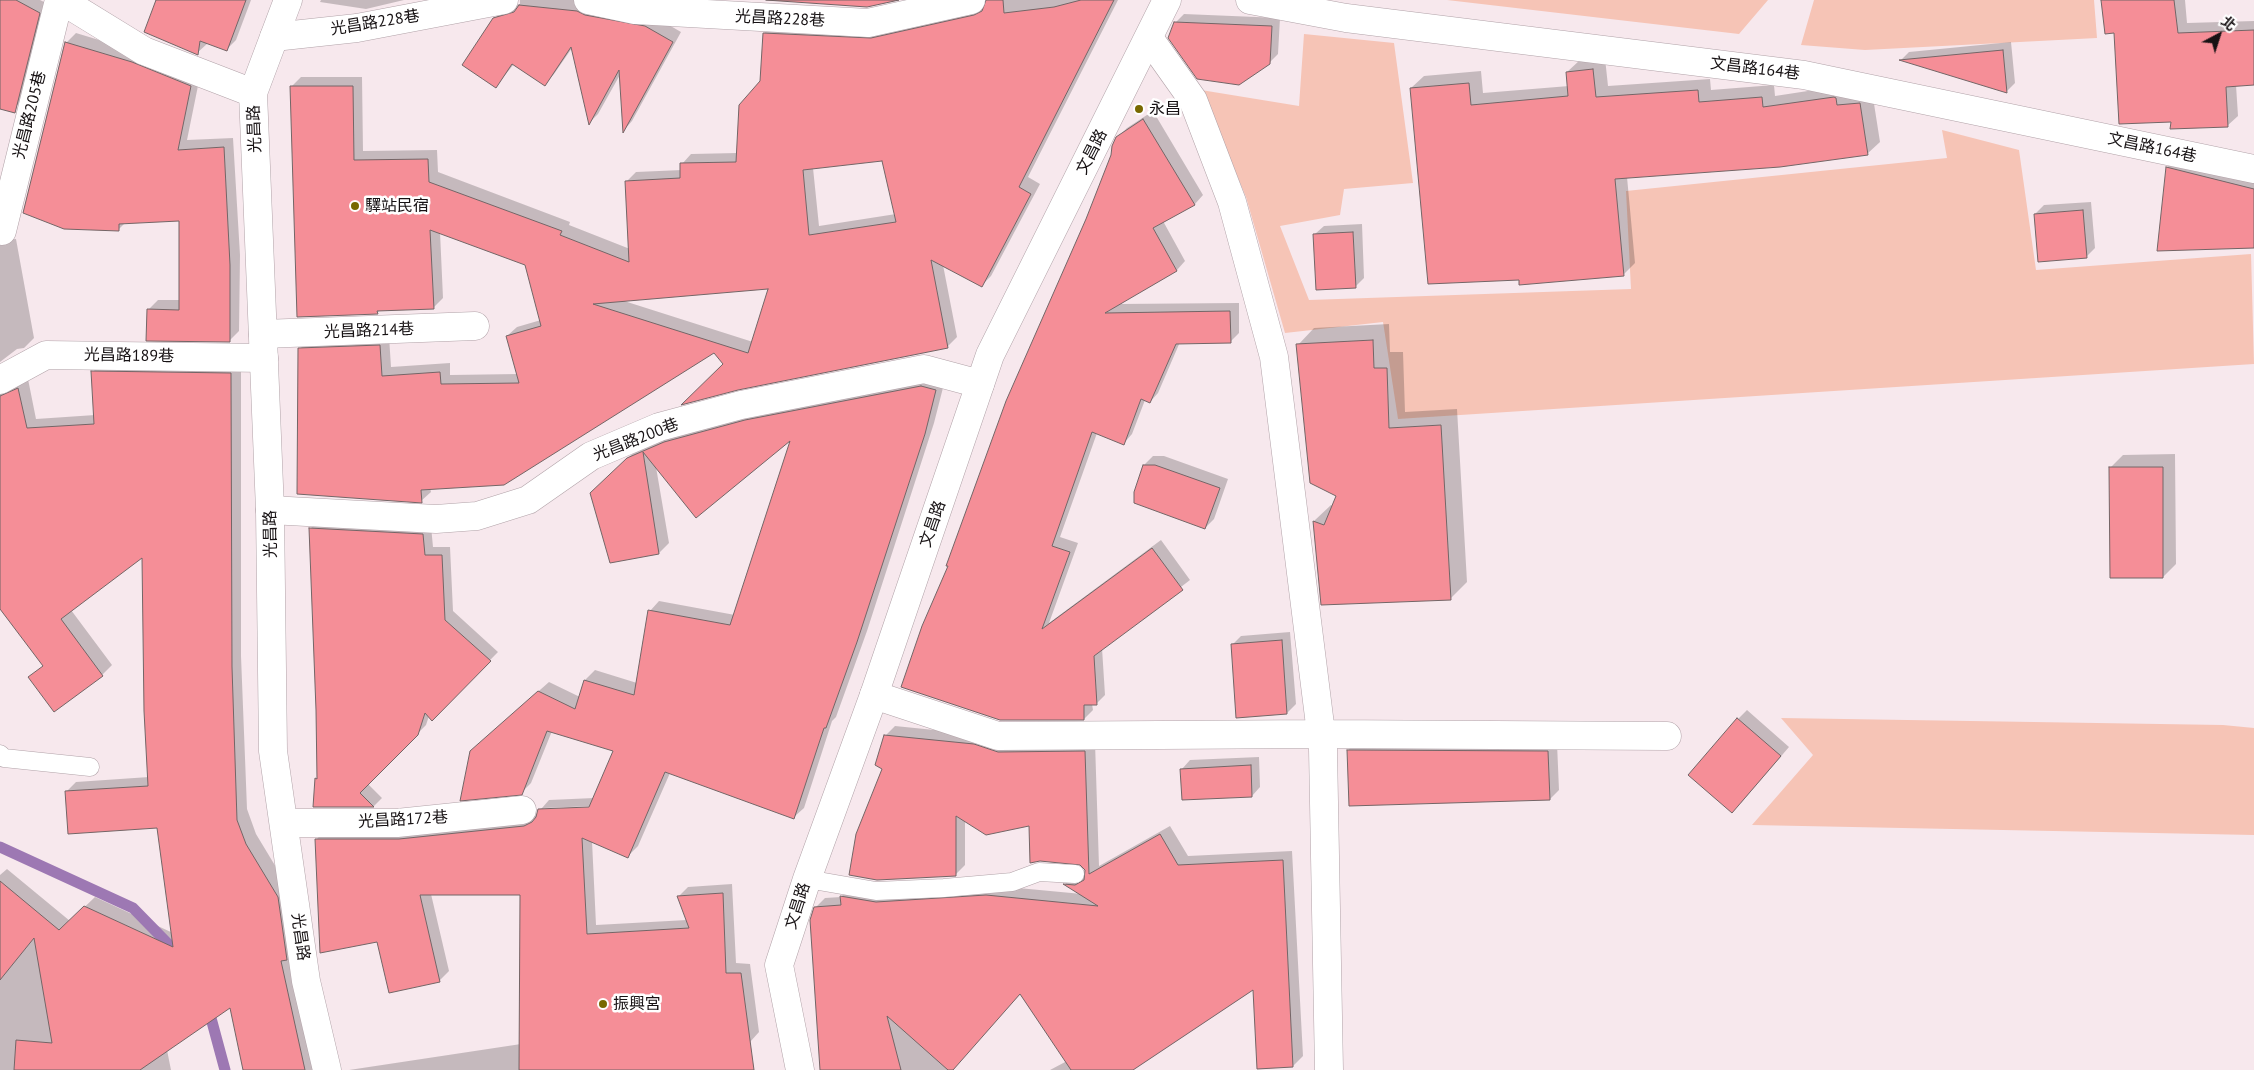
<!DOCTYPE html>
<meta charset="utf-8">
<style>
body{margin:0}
#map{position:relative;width:2254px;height:1070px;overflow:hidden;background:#f7e8ed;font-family:"PT Sans","Noto Sans TC",sans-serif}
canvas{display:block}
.north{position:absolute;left:2194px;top:10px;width:50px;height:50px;-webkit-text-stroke:4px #fff;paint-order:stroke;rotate:40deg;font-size:14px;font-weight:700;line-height:20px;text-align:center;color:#171214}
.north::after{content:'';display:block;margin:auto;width:18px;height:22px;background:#171214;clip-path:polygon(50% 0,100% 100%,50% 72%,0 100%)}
</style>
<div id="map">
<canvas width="2254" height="1070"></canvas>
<div class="north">北</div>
</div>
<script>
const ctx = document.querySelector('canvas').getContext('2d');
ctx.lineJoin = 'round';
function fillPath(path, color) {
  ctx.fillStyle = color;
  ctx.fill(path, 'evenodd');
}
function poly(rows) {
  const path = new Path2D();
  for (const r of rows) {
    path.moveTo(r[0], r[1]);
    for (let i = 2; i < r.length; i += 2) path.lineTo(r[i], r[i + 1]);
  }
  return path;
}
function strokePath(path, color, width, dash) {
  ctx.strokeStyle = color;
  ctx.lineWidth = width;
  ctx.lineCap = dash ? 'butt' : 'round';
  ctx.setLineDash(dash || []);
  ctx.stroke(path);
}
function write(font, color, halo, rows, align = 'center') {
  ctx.font = font + ' "PT Sans","Noto Sans TC",sans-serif';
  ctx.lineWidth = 5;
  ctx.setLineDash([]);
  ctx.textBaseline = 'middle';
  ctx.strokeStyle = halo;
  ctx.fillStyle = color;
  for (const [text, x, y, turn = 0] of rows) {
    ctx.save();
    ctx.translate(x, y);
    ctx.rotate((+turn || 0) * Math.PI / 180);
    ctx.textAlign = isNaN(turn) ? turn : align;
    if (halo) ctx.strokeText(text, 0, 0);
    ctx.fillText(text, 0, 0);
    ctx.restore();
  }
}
const green = poly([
 [1447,0,1768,0,1739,34],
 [1814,0,2094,0,2097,38,1865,50,1801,45],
 [1304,34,1394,43,1413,183,1344,189,1340,215,1280,226,1309,300,1631,289,1626,191,1947,158,1942,130,2019,150,2036,270,2251,254,2254,364,1398,419,1383,322,1285,333,1246,197,1201,90,1299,106],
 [1781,718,2223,725,2254,728,2254,835,1752,825,1813,755]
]);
const shadow = poly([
 [0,0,40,0,48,4,25,98,16,106,0,97],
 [157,0,251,0,236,40,226,50,208,43,197,53],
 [321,0,404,0,366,9,320,2],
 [520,0,583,0,655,17,681,32,632,121,624,130,621,73,598,114,590,122,572,48,554,74,545,84,514,64,496,86,494,19,504,9,520,4],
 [987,0,1118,0,1028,177,1040,184,991,276,981,286,943,265,957,337,947,347,725,364,715,351,430,488,431,492,421,501,300,349,309,339,389,336,391,367,450,363,450,375,518,374,507,336,517,327,541,320,526,264,440,232,443,298,433,308,381,309,377,313,291,87,301,77,362,77,363,151,437,150,438,172,570,222,569,225,630,249,626,182,636,172,682,170,682,164,691,154,737,153,761,82,764,33,774,24,882,29,985,6],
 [883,160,896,214,819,226,813,168],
 [769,287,753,342,621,300],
 [2103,0,2185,0,2187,23,2254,21,2254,84,2236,85,2238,116,2227,126,2172,121,2115,32],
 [1184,14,1280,18,1278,54,1269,63,1175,23],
 [76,33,142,53,200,76,187,140,233,138,240,255,239,331,229,341,148,310,158,300,181,300,180,220,126,222,118,230,66,43],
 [2011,42,2015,83,2006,92,1902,59,1909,52],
 [1605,58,1608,86,1710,79,1711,90,1774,85,1775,96,1847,85,1872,91,1880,142,1867,154,1627,177,1635,263,1623,275,1520,278,1411,88,1424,76,1481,71,1483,93,1569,86,1567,72,1580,60],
 [1153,111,1203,195,1195,204,1163,221,1185,261,1177,270,1117,304,1239,303,1239,333,1230,342,1180,342,1158,393,1150,402,1145,400,1132,434,1124,443,1097,433,1060,537,1078,543,1049,623,1161,540,1190,580,1102,648,1105,695,1096,704,1092,704,1093,710,1084,719,949,566,1113,155,1117,138,1127,128],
 [2176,158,2254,179,2254,248,2158,250,2167,167],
 [2091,202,2095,248,2086,257,2035,214,2044,205],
 [1362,224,1364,278,1356,286,1315,234,1324,226],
 [16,239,34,338,24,348,17,349,0,362,0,240],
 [1389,324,1390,352,1403,352,1405,412,1457,409,1467,582,1450,599,1322,604,1314,521,1331,505,1333,506,1337,495,1298,345,1314,328],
 [102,362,241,364,241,656,247,809,256,834,288,887,317,1070,244,1070,231,1006,167,1050,171,1070,0,1070,0,875,7,869,70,921,95,897,173,933,158,826,66,792,76,782,149,777,143,555,71,610,112,665,102,675,30,678,44,665,0,607,0,382,28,379,36,419,95,415,93,372],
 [932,376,945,380,934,423,867,631,836,717,832,721,804,808,794,817,670,773,638,846,628,856,592,841,596,925,687,920,679,896,688,887,732,884,736,963,750,964,759,1032,750,1042,737,1070,349,1070,521,1044,522,894,431,894,449,971,439,981,378,940,317,839,326,829,409,829,535,816,549,800,594,798,615,750,552,731,531,783,521,793,471,751,549,682,580,697,585,680,595,670,637,683,650,611,659,601,735,615,793,437,656,467,669,543,659,553,611,562,592,494,638,448,675,432],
 [595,806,595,808,541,810,544,808],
 [2175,454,2176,564,2163,577,2110,468,2123,455],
 [1153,456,1164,456,1228,479,1214,519,1205,528,1144,465],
 [319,520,431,526,433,547,450,547,453,611,498,652,432,719,429,716,426,725,368,784,382,798,374,806,315,806,316,779,318,776,311,528],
 [1290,632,1296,704,1287,713,1232,645,1241,636],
 [1747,710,1789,747,1741,803,1738,719],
 [895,726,984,735,1095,742,1099,866,1170,826,1188,856,1292,851,1303,1056,1293,1066,1254,988,1131,1070,1050,1070,1067,1061,1021,993,952,1070,821,1070,815,908,825,898,841,897,851,886,997,886,1082,894,1065,884,1074,875,1085,875,1086,869,1030,825,965,820,965,865,955,875,883,769,885,736],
 [1357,742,1557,743,1559,790,1550,799,1348,750],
 [1259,757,1260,787,1252,796,1182,769,1190,760]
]);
const stream = poly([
 [0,847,133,908,181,957],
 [208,1007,225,1070]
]);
const building = poly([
 [0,0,16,0,40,13,15,113,0,109,0,0],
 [156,0,246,0,227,51,200,41,198,55,144,32,156,0],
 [766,0,899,0,867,7,766,0],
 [986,0,1003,0,1004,13,1054,7,1081,0,1114,0,1019,187,1031,194,982,287,931,260,948,348,738,390,681,405,723,364,714,353,504,485,421,490,422,503,297,494,298,348,380,345,382,376,440,372,441,384,519,383,506,336,541,326,525,265,430,230,434,309,377,311,378,314,297,317,290,86,353,86,354,160,428,159,429,182,562,231,560,235,629,262,625,181,680,178,680,163,736,162,739,105,760,81,763,33,871,38,974,15,982,11,986,0],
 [882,161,896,222,809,235,803,170,882,161],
 [768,289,748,353,593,304,768,289],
 [2101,0,2174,0,2178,33,2254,30,2254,85,2226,87,2228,127,2170,129,2171,122,2119,124,2114,33,2105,34,2101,0],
 [519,5,577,11,585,15,645,26,673,42,623,133,619,70,589,125,571,47,545,86,512,64,496,88,462,65,493,18,514,12,519,5],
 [1174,22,1272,26,1270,64,1239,85,1197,79,1168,38,1174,22],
 [65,42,132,62,191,86,178,150,224,147,230,265,230,342,146,341,147,309,179,310,179,221,119,224,119,231,64,229,23,213,65,42],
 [2003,50,2007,93,1899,60,2003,50],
 [1593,69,1596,97,1698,90,1699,102,1762,97,1763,107,1834,97,1836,98,1837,105,1860,103,1868,155,1780,167,1615,179,1624,276,1519,285,1519,280,1428,284,1410,88,1469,83,1471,105,1568,96,1566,72,1593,69],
 [1143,119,1195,205,1153,228,1177,271,1105,313,1230,311,1231,343,1176,344,1150,403,1141,399,1124,445,1092,432,1052,546,1070,552,1042,629,1152,548,1183,590,1094,656,1097,705,1084,705,1084,720,1000,720,901,687,922,626,948,566,946,566,1006,401,1086,219,1111,155,1112,146,1116,137,1143,119],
 [2166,167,2254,189,2254,248,2157,251,2166,167],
 [2083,210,2087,258,2038,262,2034,214,2083,210],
 [1353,232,1356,288,1316,290,1313,234,1353,232],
 [1373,340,1374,368,1387,368,1389,428,1441,425,1451,600,1321,605,1313,521,1324,525,1336,496,1310,483,1296,344,1373,340],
 [91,371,231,373,232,667,237,820,246,844,278,897,287,960,281,961,305,1070,243,1070,230,1008,140,1070,14,1070,16,1040,52,1043,34,938,0,980,0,881,59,930,84,906,173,947,157,828,68,834,65,791,148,786,144,711,142,558,61,619,103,676,54,712,28,677,43,666,0,609,0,396,18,388,27,428,94,424,91,371],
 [921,386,936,390,925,434,857,642,826,728,824,728,794,819,665,772,628,858,582,838,587,934,689,928,677,896,723,893,726,973,741,973,754,1070,519,1070,520,895,420,895,440,982,389,993,377,942,320,953,315,839,399,839,524,826,532,822,536,817,538,809,589,807,613,751,547,731,522,795,460,801,470,751,538,691,575,709,584,680,634,695,648,610,730,625,790,441,696,518,643,452,659,554,610,563,590,493,627,458,664,442,745,420,921,386],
 [1143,465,1155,465,1220,488,1205,529,1134,503,1134,492,1143,465],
 [2109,467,2163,467,2163,578,2110,578,2109,467],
 [309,528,423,534,425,555,442,555,445,620,491,661,432,721,425,713,418,735,360,793,374,807,313,807,315,778,317,779,316,710,309,528],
 [1282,640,1287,714,1236,718,1231,644,1282,640],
 [1737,718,1781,756,1732,813,1688,775,1737,718],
 [884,735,974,744,998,752,1085,751,1089,874,1160,834,1178,865,1283,860,1293,1067,1257,1069,1253,990,1133,1070,1071,1070,1020,994,953,1070,948,1070,887,1016,901,1070,820,1070,810,920,814,907,841,905,840,896,876,902,986,895,1098,906,1063,884,1075,885,1084,880,1085,870,1080,865,1040,861,1030,863,1029,826,986,835,956,816,956,876,877,880,849,875,856,834,882,769,875,765,884,735],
 [1347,750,1548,751,1550,800,1349,806,1347,750],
 [1251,765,1252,797,1182,800,1180,769,1251,765]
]);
const lane = poly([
 [0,754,4,758,90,767],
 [807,879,876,891,944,888,1012,882,1039,872,1075,874]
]);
const street = poly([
 [588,0,635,10,868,23,971,0],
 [1250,0,1346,18,1804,75,2254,169],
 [274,37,357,28,504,0],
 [1149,38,1193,100,1232,202,1274,357,1323,749,1329,1070],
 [2,231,59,0],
 [263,334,475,326],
 [0,380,46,355,264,358],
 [270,510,436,519,477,516,528,500,591,456,659,427,741,405,924,369,980,384],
 [874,695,998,736,1321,734,1667,736],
 [284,823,397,823,522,810]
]);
const secondary = poly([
 [61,0,144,51,253,93],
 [288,0,253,93,270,510,273,751,306,981,327,1070],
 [800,1070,779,965,807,879,874,695,990,355,1167,0]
]);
const markers = [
 [1139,109,5,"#786800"],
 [355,206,5,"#786800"],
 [603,1004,5,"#786800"]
];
const streetNames = [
 ["光昌路228巷",780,19,3],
 ["光昌路228巷",375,23,-9],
 ["文昌路164巷",1755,69,7],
 ["光昌路205巷",30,115,-76],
 ["光昌路",255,129,-92],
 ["文昌路164巷",2152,148,12],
 ["文昌路",1092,152,-63],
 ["光昌路214巷",369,331,-2],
 ["光昌路189巷",129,356,1],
 ["光昌路200巷",636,440,-21],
 ["文昌路",933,524,-71],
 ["光昌路",271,534,-91],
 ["光昌路172巷",403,820,-3],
 ["文昌路",798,906,-72],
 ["光昌路",300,937,82]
];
const poiNames = [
 ["永昌",1149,109],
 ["驛站民宿",365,206],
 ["振興宮",613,1004]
];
fillPath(green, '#f6c4b6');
fillPath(shadow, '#0003');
strokePath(stream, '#9d78b3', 11);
fillPath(building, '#f58e97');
strokePath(building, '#736566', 1);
strokePath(lane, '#b1a2a8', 19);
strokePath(street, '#b1a2a8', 29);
strokePath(secondary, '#b1a2a8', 29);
strokePath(lane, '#fff', 18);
strokePath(street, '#fff', 28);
strokePath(secondary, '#fff', 28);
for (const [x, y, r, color] of markers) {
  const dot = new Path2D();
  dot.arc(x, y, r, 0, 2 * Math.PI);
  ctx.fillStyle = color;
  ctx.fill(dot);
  strokePath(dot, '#fff', 2);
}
write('16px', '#171214', '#fff', streetNames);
write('16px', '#171214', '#fff', poiNames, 'left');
</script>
